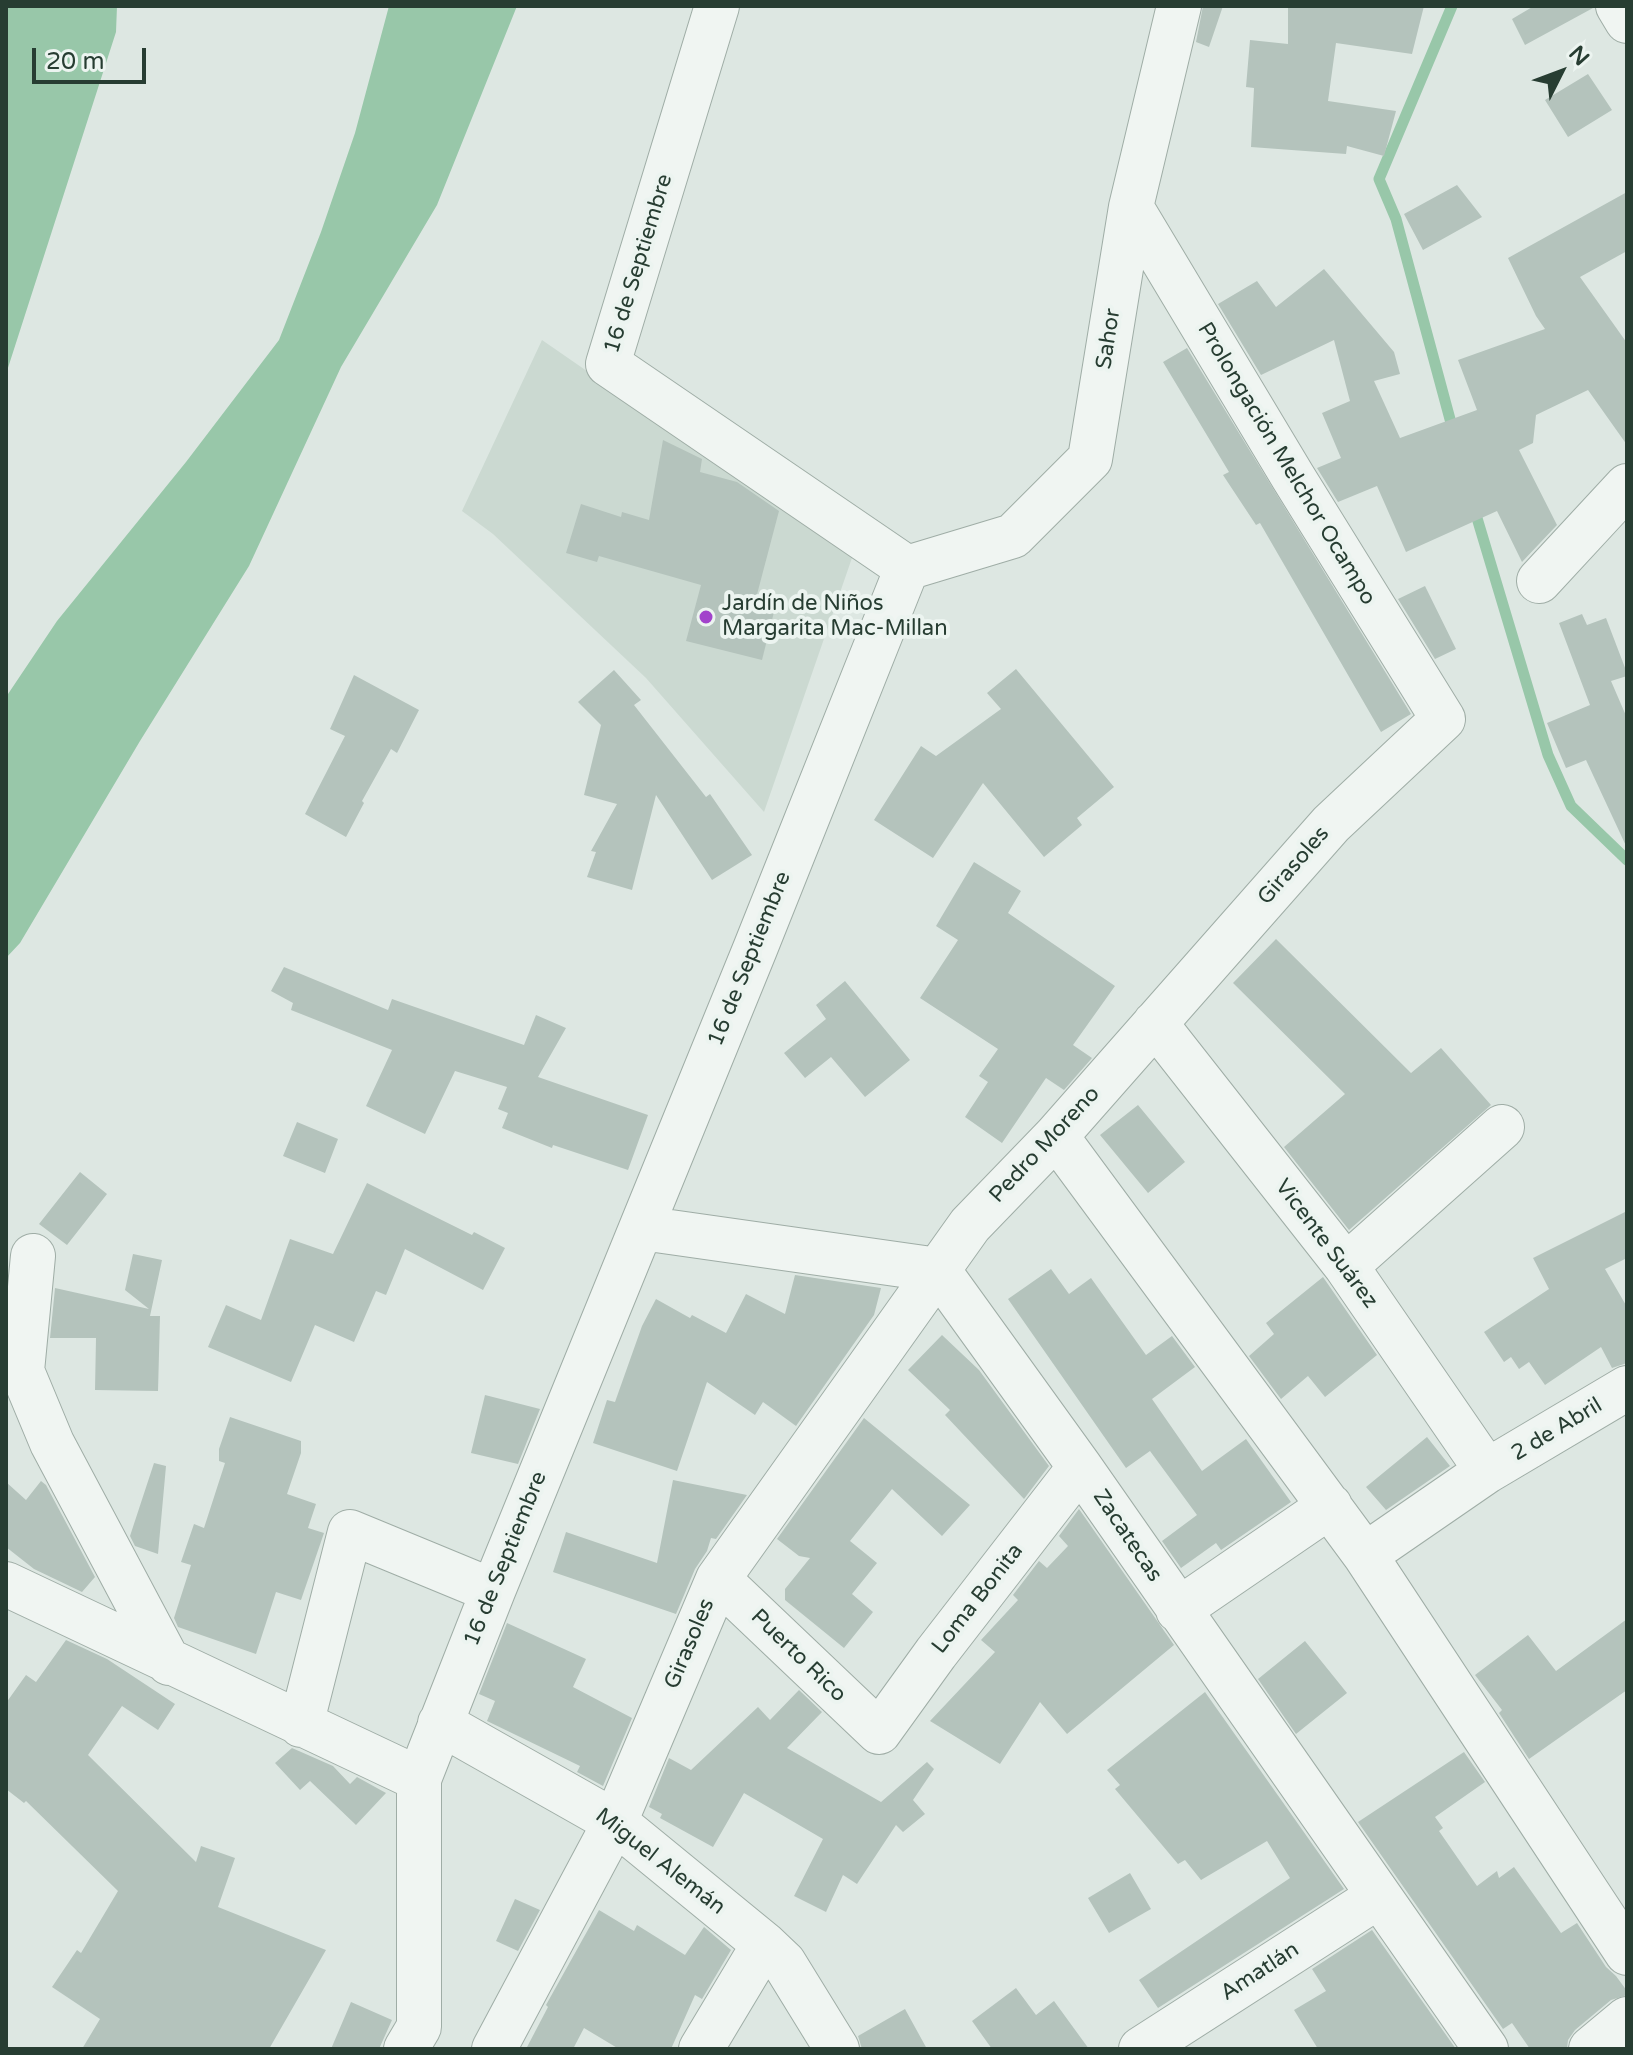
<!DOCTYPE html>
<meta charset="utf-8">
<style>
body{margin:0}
#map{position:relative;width:1633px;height:2055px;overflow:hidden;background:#dde7e2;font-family:"Varela Round",sans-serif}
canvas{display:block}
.frame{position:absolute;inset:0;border:8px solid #273d32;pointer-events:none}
.north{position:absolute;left:1521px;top:32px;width:80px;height:80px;-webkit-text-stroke:6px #ecf4f0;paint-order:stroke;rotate:48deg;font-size:22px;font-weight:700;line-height:32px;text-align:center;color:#273d32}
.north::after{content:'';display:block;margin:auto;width:28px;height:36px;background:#273d32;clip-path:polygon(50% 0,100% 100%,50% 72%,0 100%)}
.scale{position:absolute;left:32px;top:48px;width:114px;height:36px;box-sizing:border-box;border:4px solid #273d32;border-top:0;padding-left:10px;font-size:24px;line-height:28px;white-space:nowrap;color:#273d32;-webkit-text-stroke:6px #ecf4f0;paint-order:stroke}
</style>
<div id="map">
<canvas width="1633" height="2055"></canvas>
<div class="frame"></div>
<div class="north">N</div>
<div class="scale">20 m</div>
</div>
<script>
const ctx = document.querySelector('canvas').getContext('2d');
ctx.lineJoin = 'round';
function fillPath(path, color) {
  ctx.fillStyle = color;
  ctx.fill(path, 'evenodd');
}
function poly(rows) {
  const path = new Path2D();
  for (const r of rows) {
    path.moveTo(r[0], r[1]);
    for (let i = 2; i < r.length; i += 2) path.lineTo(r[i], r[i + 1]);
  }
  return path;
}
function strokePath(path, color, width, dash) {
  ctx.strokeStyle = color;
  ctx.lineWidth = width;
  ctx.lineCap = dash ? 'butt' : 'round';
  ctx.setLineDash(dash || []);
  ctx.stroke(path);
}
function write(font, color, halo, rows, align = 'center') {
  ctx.font = font + ' "Varela Round",sans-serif';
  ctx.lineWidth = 8;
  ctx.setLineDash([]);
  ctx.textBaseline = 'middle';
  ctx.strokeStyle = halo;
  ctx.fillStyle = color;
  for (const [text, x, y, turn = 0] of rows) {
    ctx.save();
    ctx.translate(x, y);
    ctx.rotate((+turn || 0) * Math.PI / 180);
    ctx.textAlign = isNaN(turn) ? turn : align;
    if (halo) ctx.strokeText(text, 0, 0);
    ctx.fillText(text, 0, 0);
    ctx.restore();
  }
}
const built = poly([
 [542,340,853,555,764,812,646,678,493,534,462,511]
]);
const water = poly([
 [6,6,117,6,116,32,6,374],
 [389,6,517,6,437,205,341,367,249,566,140,741,20,943,6,958,6,697,57,621,186,462,279,340,321,232,355,133]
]);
const stream = poly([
 [1452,6,1379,179,1396,219,1454,434],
 [1474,508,1548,755,1571,806,1627,860]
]);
const building = poly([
 [1203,6,1223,6,1209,47,1196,42],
 [1288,6,1424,6,1412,54,1336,43,1328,101,1396,111,1384,156,1347,146,1346,154,1251,147,1254,88,1246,87,1250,40,1288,44],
 [1534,6,1593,6,1593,8,1525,45,1512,19],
 [1588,74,1612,110,1568,137,1545,100],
 [1457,185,1482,217,1423,250,1404,214],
 [1627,192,1627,251,1580,277,1627,343,1627,445,1588,390,1536,415,1533,443,1519,450,1557,525,1522,562,1497,511,1406,552,1377,486,1338,502,1317,468,1341,458,1322,413,1350,401,1334,340,1261,375,1218,304,1257,281,1276,307,1324,269,1394,352,1400,374,1374,381,1400,438,1477,410,1458,360,1545,329,1536,316,1508,258],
 [1187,348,1411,714,1381,732,1260,523,1256,525,1223,475,1229,472,1163,362],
 [663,440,702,459,700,472,737,482,779,511,755,602,775,608,762,660,686,641,701,585,599,556,597,562,566,553,581,504,621,517,622,512,649,520],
 [1425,586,1456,649,1435,659,1398,599],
 [1582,614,1587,625,1606,618,1627,673,1627,676,1611,681,1627,718,1627,848,1586,760,1566,768,1547,723,1590,705,1559,623],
 [1016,669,1114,787,1077,818,1082,825,1044,857,983,783,933,858,874,820,921,746,936,756,1001,709,987,693],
 [614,670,641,700,634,705,706,797,710,794,752,855,712,880,656,795,632,890,587,877,596,852,591,851,617,804,584,795,601,725,578,702],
 [354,675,419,710,397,753,391,749,362,801,364,803,346,837,305,814,345,736,330,729],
 [974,862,1021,891,1008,913,1115,986,1073,1045,1092,1058,1064,1090,1046,1078,1002,1143,965,1117,988,1082,979,1076,998,1049,920,998,958,940,936,926],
 [1276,939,1411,1073,1441,1048,1491,1105,1349,1230,1284,1147,1345,1094,1233,983],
 [284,967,388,1010,392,999,524,1045,536,1015,566,1028,538,1077,648,1115,628,1170,553,1145,552,1148,502,1128,508,1113,498,1109,507,1087,455,1071,425,1134,366,1106,392,1050,291,1010,293,1003,271,991],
 [845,981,910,1060,865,1097,831,1057,805,1078,784,1053,826,1019,816,1005],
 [1138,1105,1185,1162,1148,1193,1100,1135],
 [297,1122,338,1139,325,1173,283,1156],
 [80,1172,107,1194,67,1245,39,1224],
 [367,1183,472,1235,474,1232,505,1248,483,1290,405,1249,386,1295,376,1291,354,1342,315,1325,291,1382,208,1347,226,1305,261,1320,290,1239,333,1254],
 [1627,1211,1627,1258,1605,1269,1627,1307,1627,1363,1612,1368,1601,1347,1545,1385,1529,1362,1519,1369,1511,1357,1504,1362,1484,1332,1549,1289,1533,1258],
 [133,1254,162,1260,150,1316,160,1316,158,1391,95,1390,96,1338,50,1338,55,1288,149,1309,125,1290],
 [1051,1269,1069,1294,1091,1278,1146,1355,1172,1336,1195,1367,1152,1399,1202,1471,1246,1439,1291,1502,1221,1550,1216,1543,1181,1568,1162,1541,1197,1515,1150,1451,1126,1468,1008,1299],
 [795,1275,881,1288,874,1315,796,1426,763,1402,755,1415,707,1382,677,1471,593,1443,607,1400,615,1402,642,1326,656,1299,690,1318,692,1315,726,1333,746,1294,785,1314],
 [1323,1277,1377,1355,1325,1397,1308,1376,1281,1399,1249,1356,1274,1334,1266,1323],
 [942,1335,979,1370,1049,1466,1024,1499,945,1415,950,1410,908,1370],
 [485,1395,540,1409,518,1464,471,1453],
 [230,1417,301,1441,301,1453,287,1494,316,1504,308,1528,324,1533,301,1600,276,1592,256,1654,178,1627,174,1618,191,1565,181,1562,194,1524,204,1528,225,1463,219,1461,219,1449],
 [864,1418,970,1505,942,1536,892,1489,850,1541,877,1563,852,1594,873,1612,844,1648,785,1600,785,1589,810,1558,799,1556,777,1539],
 [1427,1437,1450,1466,1386,1510,1366,1487],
 [154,1463,166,1466,158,1554,135,1546,130,1536],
 [673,1480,747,1495,716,1539,711,1538,707,1551,695,1569,676,1614,553,1572,566,1532,657,1563],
 [41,1481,46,1485,95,1577,82,1592,34,1569,6,1547,6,1482,26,1500],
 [1079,1509,1174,1645,1067,1734,1040,1702,1000,1764,930,1721,995,1652,981,1640,1018,1600,1013,1595,1039,1561,1047,1568,1068,1546,1059,1536],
 [1627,1619,1627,1690,1529,1759,1499,1713,1502,1710,1475,1675,1528,1635,1556,1671],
 [507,1623,586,1659,573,1687,632,1718,603,1786,577,1772,580,1766,487,1721,495,1701,479,1694],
 [66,1640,107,1659,175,1704,158,1730,122,1706,88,1755,196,1862,201,1846,235,1858,218,1907,326,1950,269,2049,82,2049,100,2019,52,1987,77,1950,81,1953,118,1891,26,1801,24,1803,6,1789,6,1703,26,1675,36,1682],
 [1305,1641,1347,1693,1296,1734,1258,1679],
 [799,1690,822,1712,787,1748,881,1802,927,1762,934,1769,913,1800,925,1814,903,1832,896,1825,857,1884,843,1875,826,1912,794,1896,823,1839,744,1793,713,1847,660,1818,662,1814,649,1807,669,1758,691,1770,758,1707,770,1720],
 [1205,1692,1344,1889,1158,2008,1139,1980,1290,1878,1267,1841,1201,1880,1185,1860,1178,1864,1115,1789,1120,1785,1107,1770],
 [292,1748,333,1766,350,1784,357,1777,386,1793,356,1825,310,1781,300,1790,275,1763],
 [1464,1752,1485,1782,1435,1817,1443,1828,1439,1831,1477,1886,1497,1871,1499,1878,1514,1867,1561,1933,1577,1923,1606,1967,1616,1976,1627,1991,1627,1995,1611,2000,1575,2030,1568,2040,1567,2049,1530,2049,1512,2023,1503,2029,1358,1822],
 [1130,1873,1151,1909,1109,1933,1088,1898],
 [515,1899,540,1910,518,1951,496,1941],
 [599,1910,634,1931,637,1925,685,1955,704,1927,731,1950,702,1999,695,1995,671,2049,619,2049,584,2028,573,2049,526,2049,548,2007,546,2005],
 [1372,1930,1456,2049,1318,2049,1294,2010,1326,1991,1312,1969],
 [1016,1988,1036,2015,1054,2001,1089,2049,992,2049,972,2021],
 [351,2002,392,2020,379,2049,331,2049],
 [905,2009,927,2049,862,2049,858,2036]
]);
const minor = poly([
 [717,6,608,364,907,568],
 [1618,6,1627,21],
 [907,568,1013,536,1090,459,1131,207,1179,6],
 [1539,581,1627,486],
 [1155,1023,1346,1266,1487,1471],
 [1056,1136,1365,1555,1627,1953],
 [642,1228,938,1270,1080,1467,1486,2049],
 [33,1256,22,1371,52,1443,169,1663],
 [1346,1266,1502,1127],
 [1365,1555,1487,1471,1627,1388],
 [718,1579,879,1732,936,1653,1080,1467],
 [6,1584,419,1779],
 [1178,1610,1330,1506],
 [440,1723,615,1822,764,1944,784,1963,837,2049],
 [301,1725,350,1532,493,1591],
 [406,2049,419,2027,419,1779,493,1591,755,949,907,568],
 [494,2049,615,1822,718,1579,970,1225,1056,1136,1331,824,1443,719,1293,477,1131,207],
 [701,2049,764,1944],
 [1141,2049,1379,1896],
 [1591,2049,1627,2019]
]);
const markers = [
 [706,617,8,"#a243cb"]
];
const streetNames = [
 ["16 de Septiembre",639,264,-73],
 ["Sahor",1109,339,-81],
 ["Prolongación Melchor Ocampo",1286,464,59],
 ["Girasoles",1294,866,-49],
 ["16 de Septiembre",750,959,-68],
 ["Pedro Moreno",1045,1145,-47],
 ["Vicente Suárez",1326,1244,53],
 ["2 de Abril",1557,1430,-31],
 ["Zacatecas",1127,1536,56],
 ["16 de Septiembre",506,1559,-68],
 ["Loma Bonita",978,1599,-52],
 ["Girasoles",690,1644,-67],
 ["Puerto Rico",798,1656,44],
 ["Miguel Alemán",660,1862,38],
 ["Amatlán",1260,1972,-33]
];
const poiNames = [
 ["Jardín de Niños",722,604],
 ["Margarita Mac-Millan",722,629]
];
fillPath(built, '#cbd9d1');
fillPath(water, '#98c7a9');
strokePath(stream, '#98c7a9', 11);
fillPath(building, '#b4c3bc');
strokePath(minor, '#9fada6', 46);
strokePath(minor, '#f0f5f2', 44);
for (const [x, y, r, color] of markers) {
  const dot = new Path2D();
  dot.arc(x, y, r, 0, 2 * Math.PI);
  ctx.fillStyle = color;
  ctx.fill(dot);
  strokePath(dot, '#ecf4f0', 3);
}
write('22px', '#273d32', '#ecf4f0', streetNames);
write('22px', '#273d32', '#ecf4f0', poiNames, 'left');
</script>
